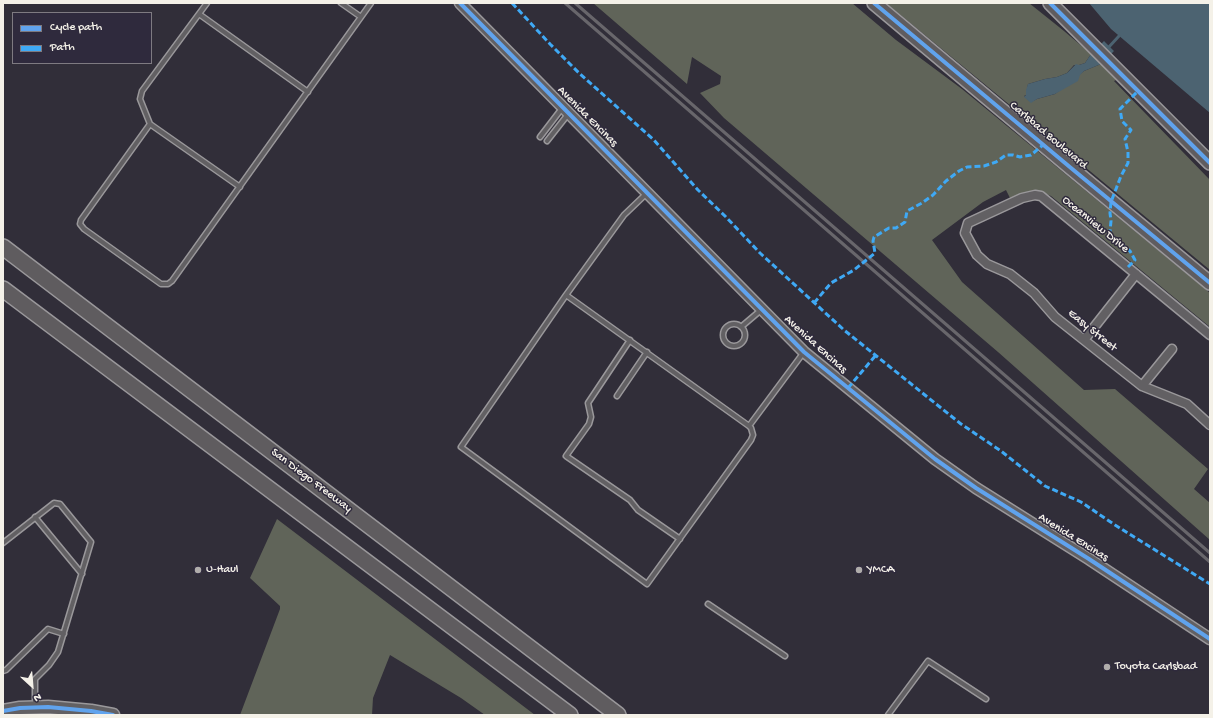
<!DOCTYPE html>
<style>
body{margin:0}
#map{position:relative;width:1213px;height:718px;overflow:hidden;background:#312e39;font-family:"Gochi Hand",sans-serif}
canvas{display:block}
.frame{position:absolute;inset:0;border:4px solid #f4f1e8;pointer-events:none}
.legend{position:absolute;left:12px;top:12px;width:140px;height:52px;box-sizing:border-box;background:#2f2a3d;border:1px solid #7e7a81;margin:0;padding:5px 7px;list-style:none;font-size:12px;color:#f4f1e8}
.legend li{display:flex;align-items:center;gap:8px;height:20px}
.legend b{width:20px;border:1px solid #7e7a81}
.north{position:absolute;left:12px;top:666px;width:40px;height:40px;-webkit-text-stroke:3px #2f2a3d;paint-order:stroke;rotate:154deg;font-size:11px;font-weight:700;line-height:16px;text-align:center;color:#f4f1e8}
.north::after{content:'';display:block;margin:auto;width:14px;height:18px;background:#f4f1e8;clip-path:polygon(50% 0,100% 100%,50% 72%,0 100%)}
</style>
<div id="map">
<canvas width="1213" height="718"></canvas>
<div class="frame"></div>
<ul class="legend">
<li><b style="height:5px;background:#60a3ed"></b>Cycle path</li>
<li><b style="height:5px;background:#3fa9f5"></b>Path</li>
</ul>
<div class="north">N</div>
</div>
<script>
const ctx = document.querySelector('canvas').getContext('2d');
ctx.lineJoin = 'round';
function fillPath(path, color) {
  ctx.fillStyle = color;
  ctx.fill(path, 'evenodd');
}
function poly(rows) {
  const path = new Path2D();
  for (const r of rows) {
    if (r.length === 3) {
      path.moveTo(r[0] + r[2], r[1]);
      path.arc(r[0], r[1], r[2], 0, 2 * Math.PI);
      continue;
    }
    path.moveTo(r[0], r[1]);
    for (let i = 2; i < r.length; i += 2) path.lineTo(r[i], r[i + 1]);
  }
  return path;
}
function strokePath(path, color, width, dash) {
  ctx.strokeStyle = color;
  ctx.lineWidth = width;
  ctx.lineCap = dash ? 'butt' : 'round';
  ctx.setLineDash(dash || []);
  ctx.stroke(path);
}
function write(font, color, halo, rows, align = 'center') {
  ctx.font = font + ' "Gochi Hand",sans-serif';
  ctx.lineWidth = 3;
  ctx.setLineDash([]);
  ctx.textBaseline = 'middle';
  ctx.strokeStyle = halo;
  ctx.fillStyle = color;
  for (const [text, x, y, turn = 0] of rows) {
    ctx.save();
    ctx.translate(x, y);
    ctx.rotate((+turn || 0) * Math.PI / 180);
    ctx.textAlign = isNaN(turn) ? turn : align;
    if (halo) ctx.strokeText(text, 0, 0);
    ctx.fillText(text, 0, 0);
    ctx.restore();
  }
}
const green = poly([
 [593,3,852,3,896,40,962,89,1210,293,1210,327,1051,196,1042,192,1029,192,1010,198,1006,190,983,202,932,240,962,282,1084,390,1115,389,1208,469,1194,489,1210,503,1210,540,998,352,724,118,700,93,720,84,721,76,692,57,687,84],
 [886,3,1029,3,1064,31,1091,54,1085,63,1079,65,1074,65,1067,73,1057,77,1045,79,1028,84,1026,95,1024,96,1031,102,1037,99,1055,94,1084,71,1101,64,1116,80,1114,81,1210,180,1210,270],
 [277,519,535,715,485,715,461,698,390,655,373,698,372,715,240,715,280,609,280,606,250,578]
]);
const water = poly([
 [1089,3,1210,3,1210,113,1111,29],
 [1104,41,1114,51,1101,64,1084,71,1080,75,1078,81,1055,94,1037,99,1031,103,1024,97,1026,95,1026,90,1028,84,1045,79,1057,77,1067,73,1076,64,1079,65,1085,63,1091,54]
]);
const stream = poly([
 [1108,48,1119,36]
]);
const service = poly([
 [207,3,142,91,140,99,150,124,81,220,80,224,84,229,161,284,168,284,172,281,371,3],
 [341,3,361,17],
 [199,14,308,92],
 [150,124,240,187],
 [540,137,563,107],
 [547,141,569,113],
 [566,295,749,426,751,428,753,435,751,440,647,584,461,447,566,295,624,215,647,193],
 [734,335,11],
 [741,327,761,310],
 [630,340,588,403,591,417,589,424,566,456,630,500,638,510,680,539],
 [617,396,647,352],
 [749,426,804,352],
 [35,517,82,574],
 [3,543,54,503,60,504,91,542,58,652,49,665,35,679,35,705],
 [708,604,785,656],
 [3,671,6,670,48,629,64,634],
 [888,715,928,661,986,699]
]);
const minor = poly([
 [1210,335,1041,196,1035,195,1022,198,968,223,965,233,977,255,987,264,1010,274,1034,293,1055,317,1142,386,1187,404,1210,425],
 [1084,340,1136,274],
 [1142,386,1172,349]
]);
const tertiary = poly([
 [460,3,804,352,935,459,976,488,1089,559,1210,639]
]);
const secondary = poly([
 [3,711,20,708,48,707,91,711,113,715]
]);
const primary = poly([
 [874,3,1071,168,1210,283],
 [1050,3,1210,163]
]);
const motorway = poly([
 [3,247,618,715],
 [3,289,570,715]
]);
const rail = poly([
 [565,3,1210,562],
 [575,3,1210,553]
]);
const quiet = poly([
 [512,3,550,44,580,74,654,140,698,190,726,217,760,253,844,330,961,424,1001,451,1045,486,1081,502,1115,525,1210,584],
 [1128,267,1135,260,1130,251,1112,237,1110,231,1111,221,1110,213,1111,202,1121,176,1128,163,1128,152,1125,139,1131,130,1122,121,1120,109,1138,91],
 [814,303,831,283,854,270,875,253,873,241,874,237,889,228,896,228,905,222,907,211,922,203,933,195,946,181,959,171,967,167,984,166,996,162,1006,155,1013,155,1020,157,1031,155,1043,145],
 [848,388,876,355]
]);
const cycleway = poly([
 [460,3,804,352,935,459,976,488,1089,559,1210,639],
 [874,3,1071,168,1210,283],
 [1050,3,1210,163],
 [3,711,20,708,48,707,91,711,113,715]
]);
const markers = [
 [198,570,4,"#b0adab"],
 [859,570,4,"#b0adab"],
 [1107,667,4,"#b0adab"]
];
const streetNames = [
 ["Avenida Encinas",587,117,45],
 ["Carlsbad Boulevard",1048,136,40],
 ["Oceanview Drive",1095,225,39],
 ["Easy Street",1092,331,39],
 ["Avenida Encinas",815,345,42],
 ["San Diego Freeway",311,481,37],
 ["Avenida Encinas",1073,538,32]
];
const poiNames = [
 ["U-Haul",206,570],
 ["YMCA",867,570],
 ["Toyota Carlsbad",1115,667]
];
fillPath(green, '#606459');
fillPath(water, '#4c6371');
strokePath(stream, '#4c6371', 3);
strokePath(service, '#9a989b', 7);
strokePath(minor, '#9a989b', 11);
strokePath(tertiary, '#9a989b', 13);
strokePath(secondary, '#9a989b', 15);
strokePath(primary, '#9a989b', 16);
strokePath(motorway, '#9a989b', 18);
strokePath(service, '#626063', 4);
strokePath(minor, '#626063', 8);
strokePath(tertiary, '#626063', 10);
strokePath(secondary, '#626063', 12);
strokePath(primary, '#5f5c5f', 13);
strokePath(motorway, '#5f5c5f', 15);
strokePath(rail, '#68666b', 3);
strokePath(quiet, '#3fa9f5', 3, [6, 3]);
strokePath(cycleway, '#60a3ed', 4);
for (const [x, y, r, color] of markers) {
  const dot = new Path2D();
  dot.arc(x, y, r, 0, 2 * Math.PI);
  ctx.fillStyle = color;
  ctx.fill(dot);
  strokePath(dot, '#2f2a3d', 1.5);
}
write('12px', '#f4f1e8', '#2f2a3d', streetNames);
write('12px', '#f4f1e8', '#2f2a3d', poiNames, 'left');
</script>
